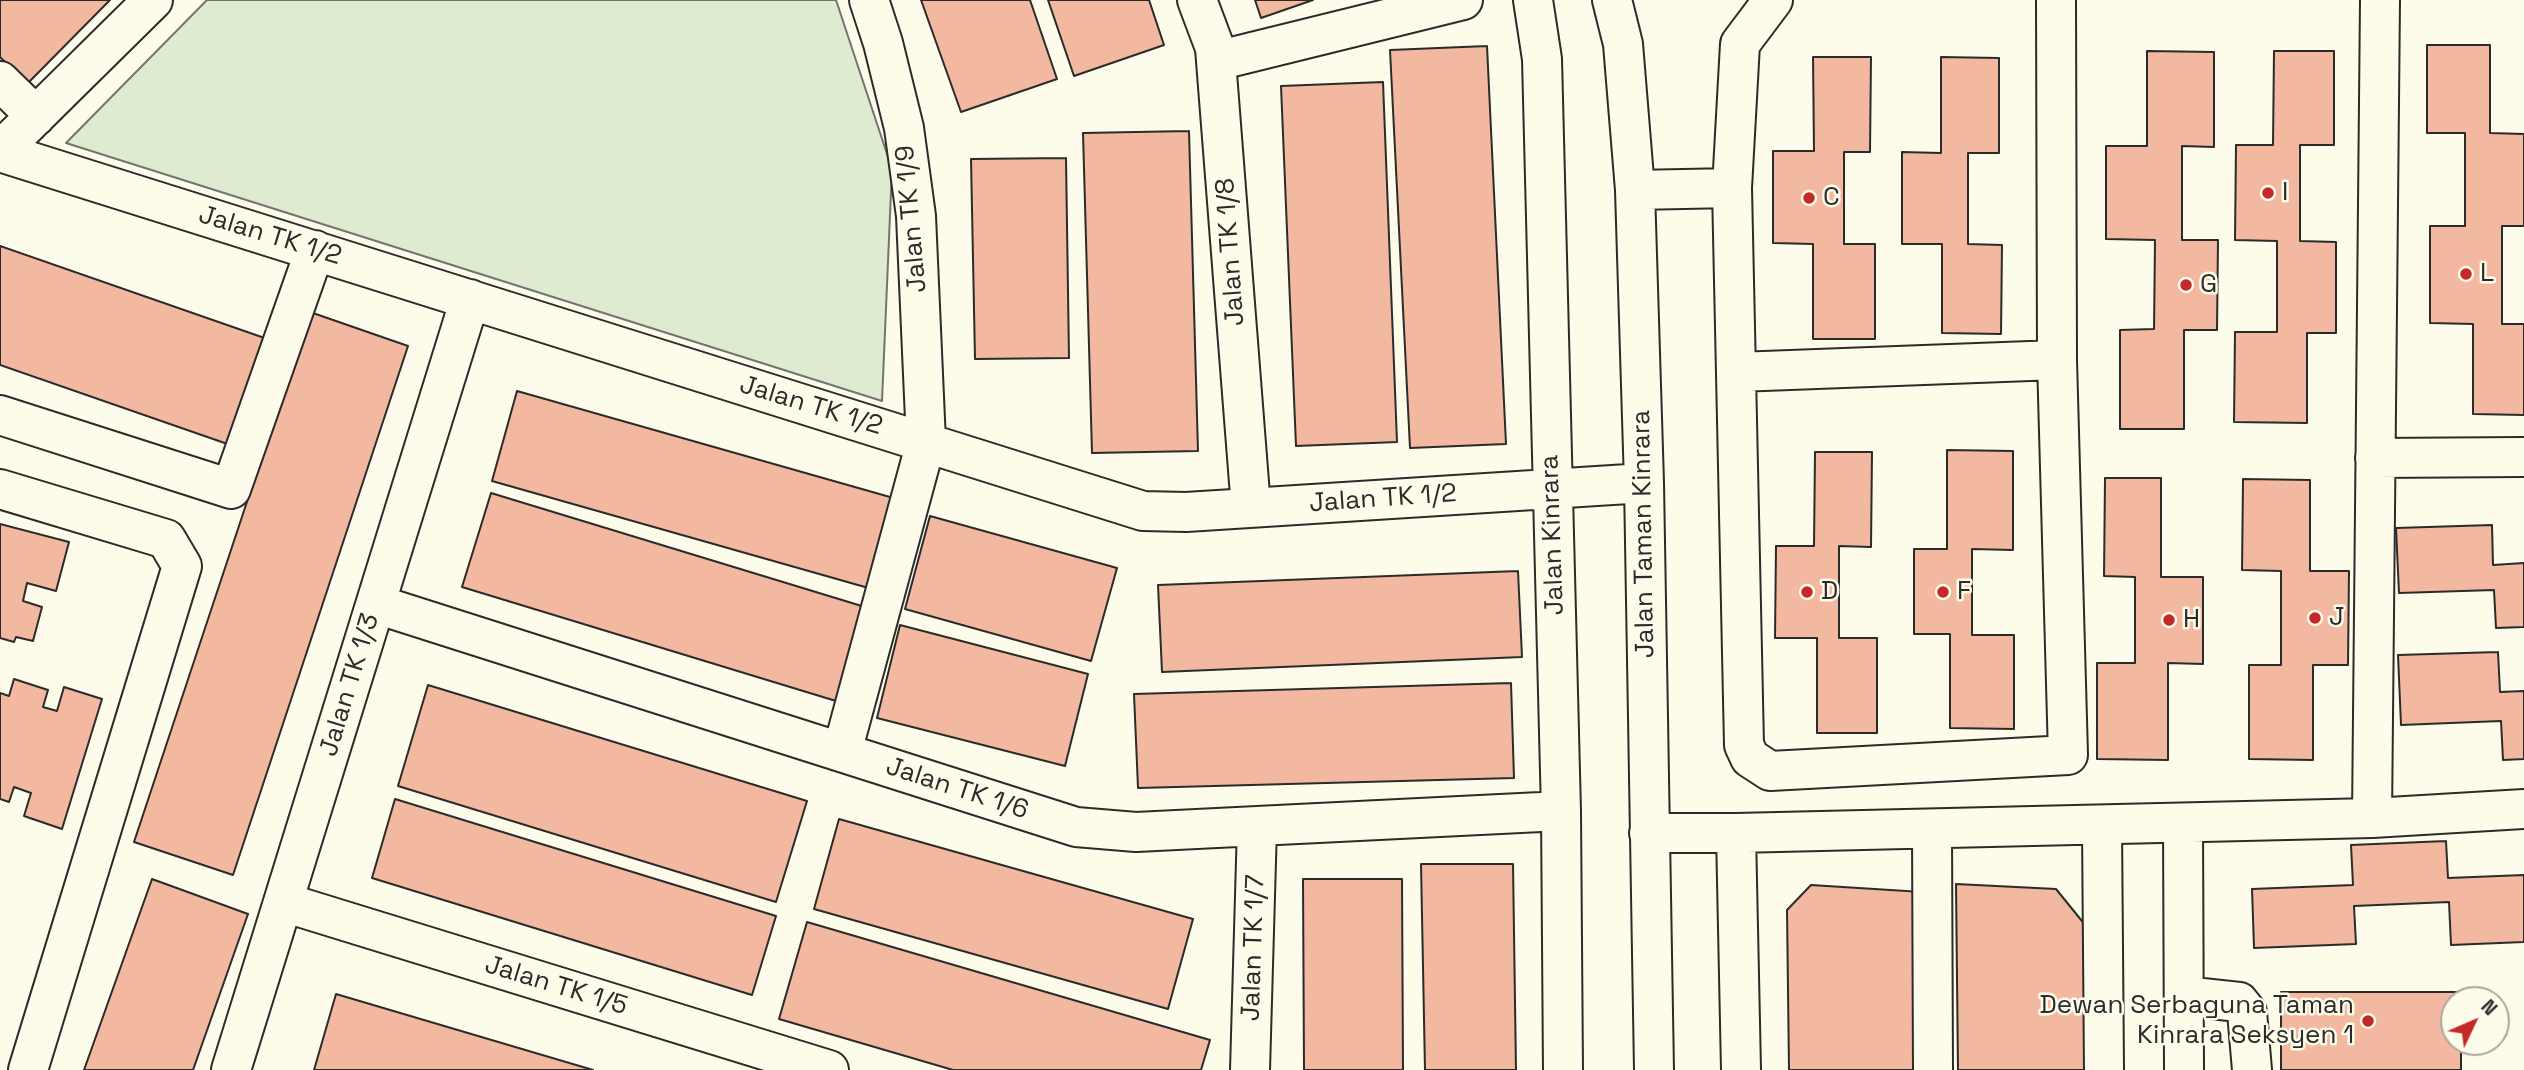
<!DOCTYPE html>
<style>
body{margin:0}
#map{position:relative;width:2524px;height:1070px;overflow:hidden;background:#fdfbea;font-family:"Space Grotesk",sans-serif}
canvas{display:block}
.north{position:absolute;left:2440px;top:986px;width:70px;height:70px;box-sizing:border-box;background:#fdfbea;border:2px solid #a9a89e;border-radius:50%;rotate:46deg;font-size:19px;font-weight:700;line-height:28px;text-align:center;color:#2b2b2b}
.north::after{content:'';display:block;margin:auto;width:24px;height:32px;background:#c62828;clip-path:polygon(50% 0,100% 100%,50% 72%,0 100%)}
</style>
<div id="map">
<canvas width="2524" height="1070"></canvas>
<div class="north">N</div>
</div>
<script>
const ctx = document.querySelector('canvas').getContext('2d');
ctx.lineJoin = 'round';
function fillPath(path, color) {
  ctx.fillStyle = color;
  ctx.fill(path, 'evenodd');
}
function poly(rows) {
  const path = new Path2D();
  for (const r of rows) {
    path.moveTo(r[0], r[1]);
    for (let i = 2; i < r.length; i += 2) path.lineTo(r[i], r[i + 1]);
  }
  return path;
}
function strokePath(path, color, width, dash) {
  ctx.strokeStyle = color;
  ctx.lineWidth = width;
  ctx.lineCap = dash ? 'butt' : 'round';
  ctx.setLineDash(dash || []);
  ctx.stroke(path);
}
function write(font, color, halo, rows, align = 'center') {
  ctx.font = font + ' "Space Grotesk",sans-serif';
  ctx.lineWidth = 5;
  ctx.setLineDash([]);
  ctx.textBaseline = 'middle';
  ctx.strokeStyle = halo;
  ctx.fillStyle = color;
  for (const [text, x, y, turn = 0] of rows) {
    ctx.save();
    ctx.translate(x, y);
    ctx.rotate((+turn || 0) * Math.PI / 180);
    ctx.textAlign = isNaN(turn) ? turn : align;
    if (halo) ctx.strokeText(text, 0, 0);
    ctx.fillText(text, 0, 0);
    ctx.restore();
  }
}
const green = poly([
 [207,0,836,0,892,169,882,401,66,143,207,0]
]);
const building = poly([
 [0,0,110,0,27,84,0,57,0,0],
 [921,0,1030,0,1057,79,961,112,921,0],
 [1048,0,1149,0,1164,45,1074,76,1048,0],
 [1255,0,1313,0,1261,18,1255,0],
 [2427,45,2490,45,2490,133,2524,134,2524,226,2502,226,2502,324,2524,324,2524,415,2473,414,2473,324,2430,323,2430,226,2465,226,2465,133,2427,133,2427,45],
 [1487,46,1506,444,1410,448,1390,50,1487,46],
 [2147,51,2214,52,2214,147,2182,146,2182,240,2218,240,2217,330,2184,330,2184,429,2120,429,2120,330,2154,329,2155,240,2106,239,2106,146,2147,146,2147,51],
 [2274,51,2334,51,2334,145,2300,145,2300,241,2336,242,2336,333,2307,333,2307,423,2234,422,2235,332,2277,332,2277,241,2235,240,2236,145,2273,145,2274,51],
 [1813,57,1871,57,1870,152,1844,152,1844,244,1875,244,1875,339,1813,339,1813,244,1773,243,1773,151,1814,151,1813,57],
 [1941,57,1999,58,1999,153,1968,153,1968,244,2002,245,2001,334,1942,333,1942,244,1902,244,1902,152,1941,153,1941,57],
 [1383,82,1397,442,1296,446,1281,86,1383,82],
 [1189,131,1198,451,1092,453,1083,133,1189,131],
 [1066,158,1069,358,975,359,971,159,1066,158],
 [0,246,276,342,239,448,0,365,0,246],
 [310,312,408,346,233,875,134,842,310,312],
 [517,391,897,499,872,589,492,481,517,391],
 [1947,450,2013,451,2013,550,1972,549,1972,635,2014,635,2014,729,1950,728,1950,634,1914,634,1914,549,1947,549,1947,450],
 [1815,452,1872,452,1871,547,1839,546,1839,638,1877,638,1877,733,1817,733,1817,638,1775,638,1776,546,1814,546,1815,452],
 [2105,478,2161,478,2161,577,2203,577,2203,664,2168,663,2168,760,2097,759,2097,663,2135,663,2135,577,2104,576,2105,478],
 [2243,479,2310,480,2310,571,2349,571,2348,665,2313,665,2313,760,2249,759,2249,665,2281,665,2281,571,2242,570,2243,479],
 [491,493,865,607,836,701,462,587,491,493],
 [930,516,1117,568,1091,661,905,609,930,516],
 [0,524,69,542,56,591,27,583,23,601,42,607,33,641,16,637,14,642,0,638,0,524],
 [2492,525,2493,565,2524,563,2524,627,2496,628,2494,590,2399,593,2396,528,2492,525],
 [1518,571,1522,657,1162,672,1158,585,1518,571],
 [900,625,1088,674,1065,766,877,718,900,625],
 [2498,652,2500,692,2524,691,2524,759,2503,760,2501,721,2401,725,2398,655,2498,652],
 [14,679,48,690,43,707,57,711,64,687,102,699,62,829,24,816,31,793,14,787,9,802,0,799,0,693,9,696,14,679],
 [1511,683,1514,778,1138,788,1134,694,1511,683],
 [428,685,807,801,776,902,398,786,428,685],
 [395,799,776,916,752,995,372,878,395,799],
 [839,819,1193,919,1168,1009,814,909,839,819],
 [2446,841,2448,878,2524,875,2524,942,2451,945,2449,902,2354,906,2356,944,2254,948,2252,889,2353,885,2351,845,2446,841],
 [1421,864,1513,864,1516,1070,1425,1070,1421,864],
 [152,879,248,914,193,1070,84,1070,152,879],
 [1303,879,1402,879,1403,1070,1304,1070,1303,879],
 [1956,884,2056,889,2086,926,2092,1070,1958,1070,1956,884],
 [1811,885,1922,892,1925,1070,1789,1070,1787,910,1811,885],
 [807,922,1210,1040,1201,1070,953,1070,779,1019,807,922],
 [2281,992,2460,992,2460,1000,2454,1000,2454,1042,2461,1042,2461,1070,2281,1070,2281,992],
 [336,994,593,1070,314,1070,336,994]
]);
const minor = poly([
 [1197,0,1215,48,1251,508],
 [1533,0,1542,59,1561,811,1563,1070],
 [1612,0,1623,44,1635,190,1644,483,1654,1070],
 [1773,0,1740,44,1732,188,1744,745,1750,758,1770,771,2068,755,2057,360,2056,0],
 [1216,61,1463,0],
 [0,81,36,116],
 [0,151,153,0],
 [0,152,1143,511,1186,512,1644,483],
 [1635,190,1732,188],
 [1737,372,2057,360],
 [0,415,231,489,315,250],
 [2375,458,2524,457],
 [0,489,166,539,182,566,28,1070],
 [376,604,1076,827,1136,832,1561,811],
 [842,752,926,442,916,216,904,128,883,43,869,0],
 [2372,818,2380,0],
 [2183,823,2184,1070],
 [2102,826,2104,1070],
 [1932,829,1933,1070],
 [1649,833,1736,833,2372,818,2524,809],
 [1736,833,1741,1070],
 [283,902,829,1070],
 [2184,996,2239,1002,2247,1012,2252,1070],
 [231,1070,470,299],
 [1250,1070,1257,826]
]);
const markers = [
 [2268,193,7,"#c62828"],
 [1809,198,7,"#c62828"],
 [2466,274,7,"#c62828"],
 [2186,285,7,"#c62828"],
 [1807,592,7,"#c62828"],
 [1943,592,7,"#c62828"],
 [2315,618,7,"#c62828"],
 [2169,620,7,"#c62828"],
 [2368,1021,7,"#c62828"]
];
const poiNames = [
 ["I",2282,193],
 ["C",1823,198],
 ["L",2480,274],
 ["G",2200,285],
 ["D",1821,592],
 ["F",1957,592],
 ["J",2329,618],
 ["H",2183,620],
 ["Dewan Serbaguna Taman",2354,1006,"right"],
 ["Kinrara Seksyen 1",2354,1036,"right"]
];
const streetNames = [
 ["Jalan TK 1/9",912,219,-95],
 ["Jalan TK 1/2",270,236,17],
 ["Jalan TK 1/8",1231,252,-94],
 ["Jalan TK 1/2",811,406,17],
 ["Jalan TK 1/2",1383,499,-4],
 ["Jalan Taman Kinrara",1644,534,-91],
 ["Jalan Kinrara",1553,535,-92],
 ["Jalan TK 1/3",350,685,-73],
 ["Jalan TK 1/6",957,789,18],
 ["Jalan TK 1/7",1254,948,-88],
 ["Jalan TK 1/5",556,986,17]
];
fillPath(green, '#deebd1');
strokePath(green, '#74746e', 2);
fillPath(building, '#f2b8a0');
strokePath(building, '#2b2b2b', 2);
strokePath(minor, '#2b2b2b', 42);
strokePath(minor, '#fdfbea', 38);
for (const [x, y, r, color] of markers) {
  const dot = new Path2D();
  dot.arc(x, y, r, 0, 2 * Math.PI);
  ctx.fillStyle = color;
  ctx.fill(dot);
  strokePath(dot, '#fdfbea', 2.5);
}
write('26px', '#2b2b2b', '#fdfbea', poiNames, 'left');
write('26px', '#2b2b2b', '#fdfbea', streetNames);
</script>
